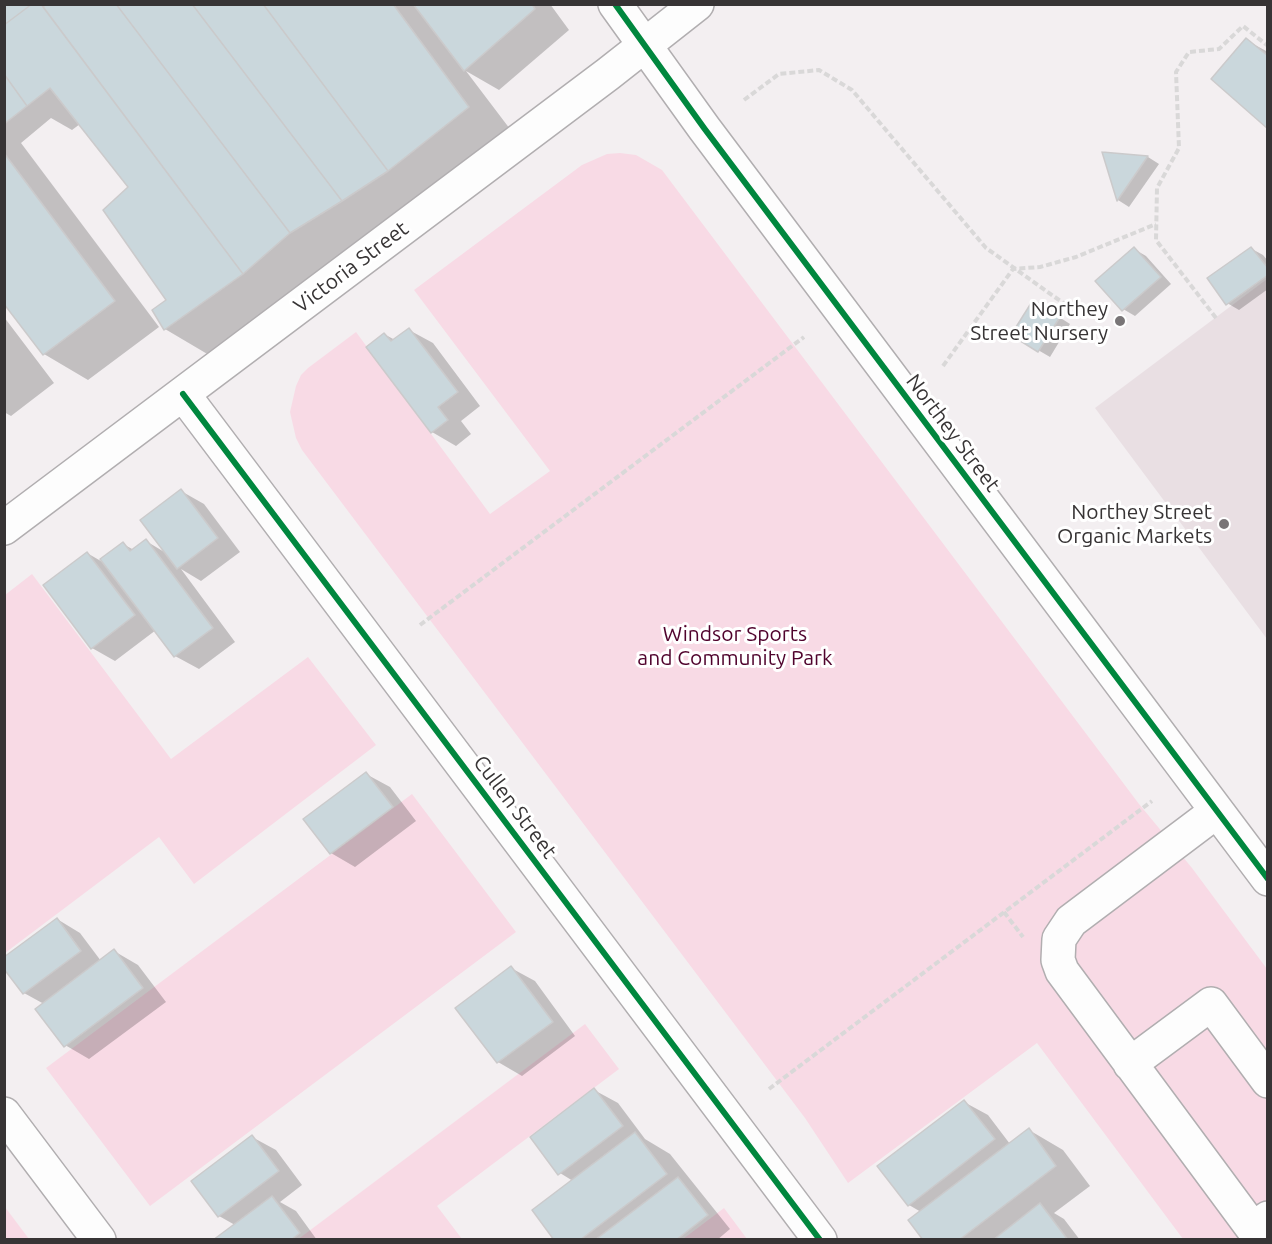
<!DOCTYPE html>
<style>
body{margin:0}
#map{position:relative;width:1272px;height:1244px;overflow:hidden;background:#f3eff1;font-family:Ubuntu,sans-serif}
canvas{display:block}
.frame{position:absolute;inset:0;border:6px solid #373435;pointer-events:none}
</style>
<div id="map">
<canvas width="1272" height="1244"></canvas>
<div class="frame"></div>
</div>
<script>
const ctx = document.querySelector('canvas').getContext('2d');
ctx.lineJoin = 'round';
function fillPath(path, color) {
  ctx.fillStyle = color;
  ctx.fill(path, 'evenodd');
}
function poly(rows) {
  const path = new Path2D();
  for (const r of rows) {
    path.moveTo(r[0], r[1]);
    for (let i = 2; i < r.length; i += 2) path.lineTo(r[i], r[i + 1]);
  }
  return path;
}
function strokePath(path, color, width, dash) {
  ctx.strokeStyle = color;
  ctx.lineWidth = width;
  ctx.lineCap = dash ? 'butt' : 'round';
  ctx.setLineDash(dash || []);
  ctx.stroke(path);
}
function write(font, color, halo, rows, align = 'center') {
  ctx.font = font + ' Ubuntu,sans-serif';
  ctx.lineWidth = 6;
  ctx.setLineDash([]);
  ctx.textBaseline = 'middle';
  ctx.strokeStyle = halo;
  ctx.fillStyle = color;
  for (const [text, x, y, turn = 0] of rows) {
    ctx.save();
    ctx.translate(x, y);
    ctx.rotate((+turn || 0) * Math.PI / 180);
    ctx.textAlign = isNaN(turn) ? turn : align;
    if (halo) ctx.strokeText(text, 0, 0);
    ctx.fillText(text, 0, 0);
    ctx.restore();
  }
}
const built = poly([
 [1267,279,1267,639,1095,408]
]);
const green = poly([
 [620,153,636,155,662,170,1139,804,1192,868,1267,969,1267,1239,1183,1239,1037,1043,848,1183,805,1118,302,450,296,438,290,412,296,386,301,375,308,368,356,332,490,514,550,471,414,290,582,165,607,154],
 [32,574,171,759,308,657,376,745,194,884,159,837,5,953,5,595],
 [412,794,516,932,150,1206,46,1068],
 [585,1024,619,1069,437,1206,462,1239,297,1240],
 [4,1207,5,1207,29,1239,5,1239],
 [724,1208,747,1239,683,1239]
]);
const shadow = poly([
 [4,4,550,4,569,30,499,90,466,71,513,133,433,196,334,258,288,299,209,355,165,329,168,300,130,188,80,124,72,130,51,118,21,143,159,327,88,380,44,354,4,302],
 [1246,40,1268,52,1268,127],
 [1104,154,1148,157,1159,164,1129,207,1118,200],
 [1134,249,1146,256,1171,284,1135,316,1123,309],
 [1252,249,1263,255,1268,261,1268,289,1239,310,1227,303],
 [1045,308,1070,324,1050,357,1038,350],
 [4,317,54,383,11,416,4,412],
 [409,330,433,343,480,406,461,421,471,434,456,446,432,432,384,334,395,340],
 [181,491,204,504,240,552,201,581,181,569,235,642,199,669,175,656,156,630,115,661,92,648,87,553,106,564,123,544,134,550,146,541,166,553],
 [366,774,390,787,416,821,355,867,331,853,305,819],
 [57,919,80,933,101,961,114,951,138,965,166,1002,89,1059,65,1045,44,1004,24,993],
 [511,968,535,981,575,1036,522,1076,498,1062,457,1008],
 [594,1090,618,1103,645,1139,670,1154,730,1229,717,1240,555,1240,573,1181,560,1173],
 [964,1102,988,1115,1010,1144,1029,1130,1063,1150,1090,1186,1054,1213,1064,1219,1080,1240,925,1240,921,1212,909,1205],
 [252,1137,276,1150,302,1185,280,1202,296,1211,317,1240,216,1240,235,1225,219,1216,193,1181]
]);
const building = poly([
 [4,4,32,4,4,25,4,4],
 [32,4,41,4,243,274,164,330,152,310,166,300,103,210,128,187,50,88,27,106,4,74,4,25,32,4],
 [46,4,116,4,290,233,243,274,43,7,46,4],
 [116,4,192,4,342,201,290,233,116,4],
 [192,4,263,4,388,171,342,201,192,4],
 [263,4,393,4,469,107,388,171,263,4],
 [413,4,532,4,535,9,464,71,413,4],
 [1246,38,1268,56,1268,129,1211,79,1246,38],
 [4,74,27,106,4,124,4,74],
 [1102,152,1148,156,1117,201,1102,152],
 [4,153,115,301,43,355,4,304,4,153],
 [1134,247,1161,277,1122,311,1095,281,1134,247],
 [1251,247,1268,268,1268,275,1226,305,1207,278,1251,247],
 [1033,300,1060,317,1038,352,1011,335,1033,300],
 [409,328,458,392,438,407,448,420,431,433,366,347,384,333,391,341,409,328],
 [181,489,218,538,177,569,140,520,181,489],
 [146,539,213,628,174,657,100,559,123,542,130,551,146,539],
 [87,552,135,615,91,649,43,585,87,552],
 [366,772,393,807,330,854,303,819,366,772],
 [57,918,81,951,23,994,4,969,4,957,57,918],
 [114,949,143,988,64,1047,35,1009,114,949],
 [511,966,553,1022,497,1063,455,1008,511,966],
 [594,1088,623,1126,558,1175,530,1137,594,1088],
 [964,1100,995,1139,908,1206,877,1166,964,1100],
 [1029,1128,1056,1166,959,1240,923,1240,908,1220,1029,1128],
 [635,1132,667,1174,580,1240,554,1240,532,1210,635,1132],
 [252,1135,279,1171,218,1217,191,1181,252,1135],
 [678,1177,708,1215,676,1240,595,1240,678,1177],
 [272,1196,300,1233,291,1240,213,1240,272,1196],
 [1040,1203,1068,1240,993,1240,1040,1203]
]);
const path = poly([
 [744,100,779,74,819,70,852,90,986,248,1066,305],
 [1216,318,1156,240,1157,188,1179,148,1176,72,1189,52,1219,49,1243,26,1268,46],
 [943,366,1013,269,1040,267,1076,257,1156,224],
 [420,625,804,337],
 [1004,912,1023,937],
 [769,1089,1152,801]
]);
const minor = poly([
 [615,4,704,128,1268,879],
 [183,394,820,1240],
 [4,528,608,74,697,4],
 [1217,811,1071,921,1059,939,1058,960,1062,971,1253,1229,1268,1218],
 [1130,1064,1211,1004,1268,1081],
 [4,1114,99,1240]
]);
const cycleway = poly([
 [615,4,704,128,1268,879],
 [183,394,820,1240]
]);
const markers = [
 [1120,321,6,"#797577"],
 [1224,524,6,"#797577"]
];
const streetNames = [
 ["Victoria Street",351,267,-37],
 ["Northey Street",953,433,53],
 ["Cullen Street",515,807,53]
];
const poiNames = [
 ["Northey",1108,309],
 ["Street Nursery",1108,333],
 ["Northey Street",1212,512],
 ["Organic Markets",1212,536]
];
const parkNames = [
 ["Windsor Sports",735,634],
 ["and Community Park",735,658]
];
fillPath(built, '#e9dfe3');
fillPath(green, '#f8dae5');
fillPath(shadow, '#0003');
fillPath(building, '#cad7dc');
strokePath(building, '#cbcacb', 1.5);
strokePath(minor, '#b1aeb0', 36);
strokePath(path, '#d9d8d8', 4, [6, 3]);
strokePath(minor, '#fdfdfd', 33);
strokePath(cycleway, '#00873e', 6);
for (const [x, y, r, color] of markers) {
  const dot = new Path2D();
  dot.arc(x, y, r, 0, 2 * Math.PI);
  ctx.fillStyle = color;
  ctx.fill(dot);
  strokePath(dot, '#fff', 2);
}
write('21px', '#373435', '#fff', streetNames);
write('21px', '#373435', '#fff', poiNames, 'right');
write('21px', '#50032d', '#fff', parkNames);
</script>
